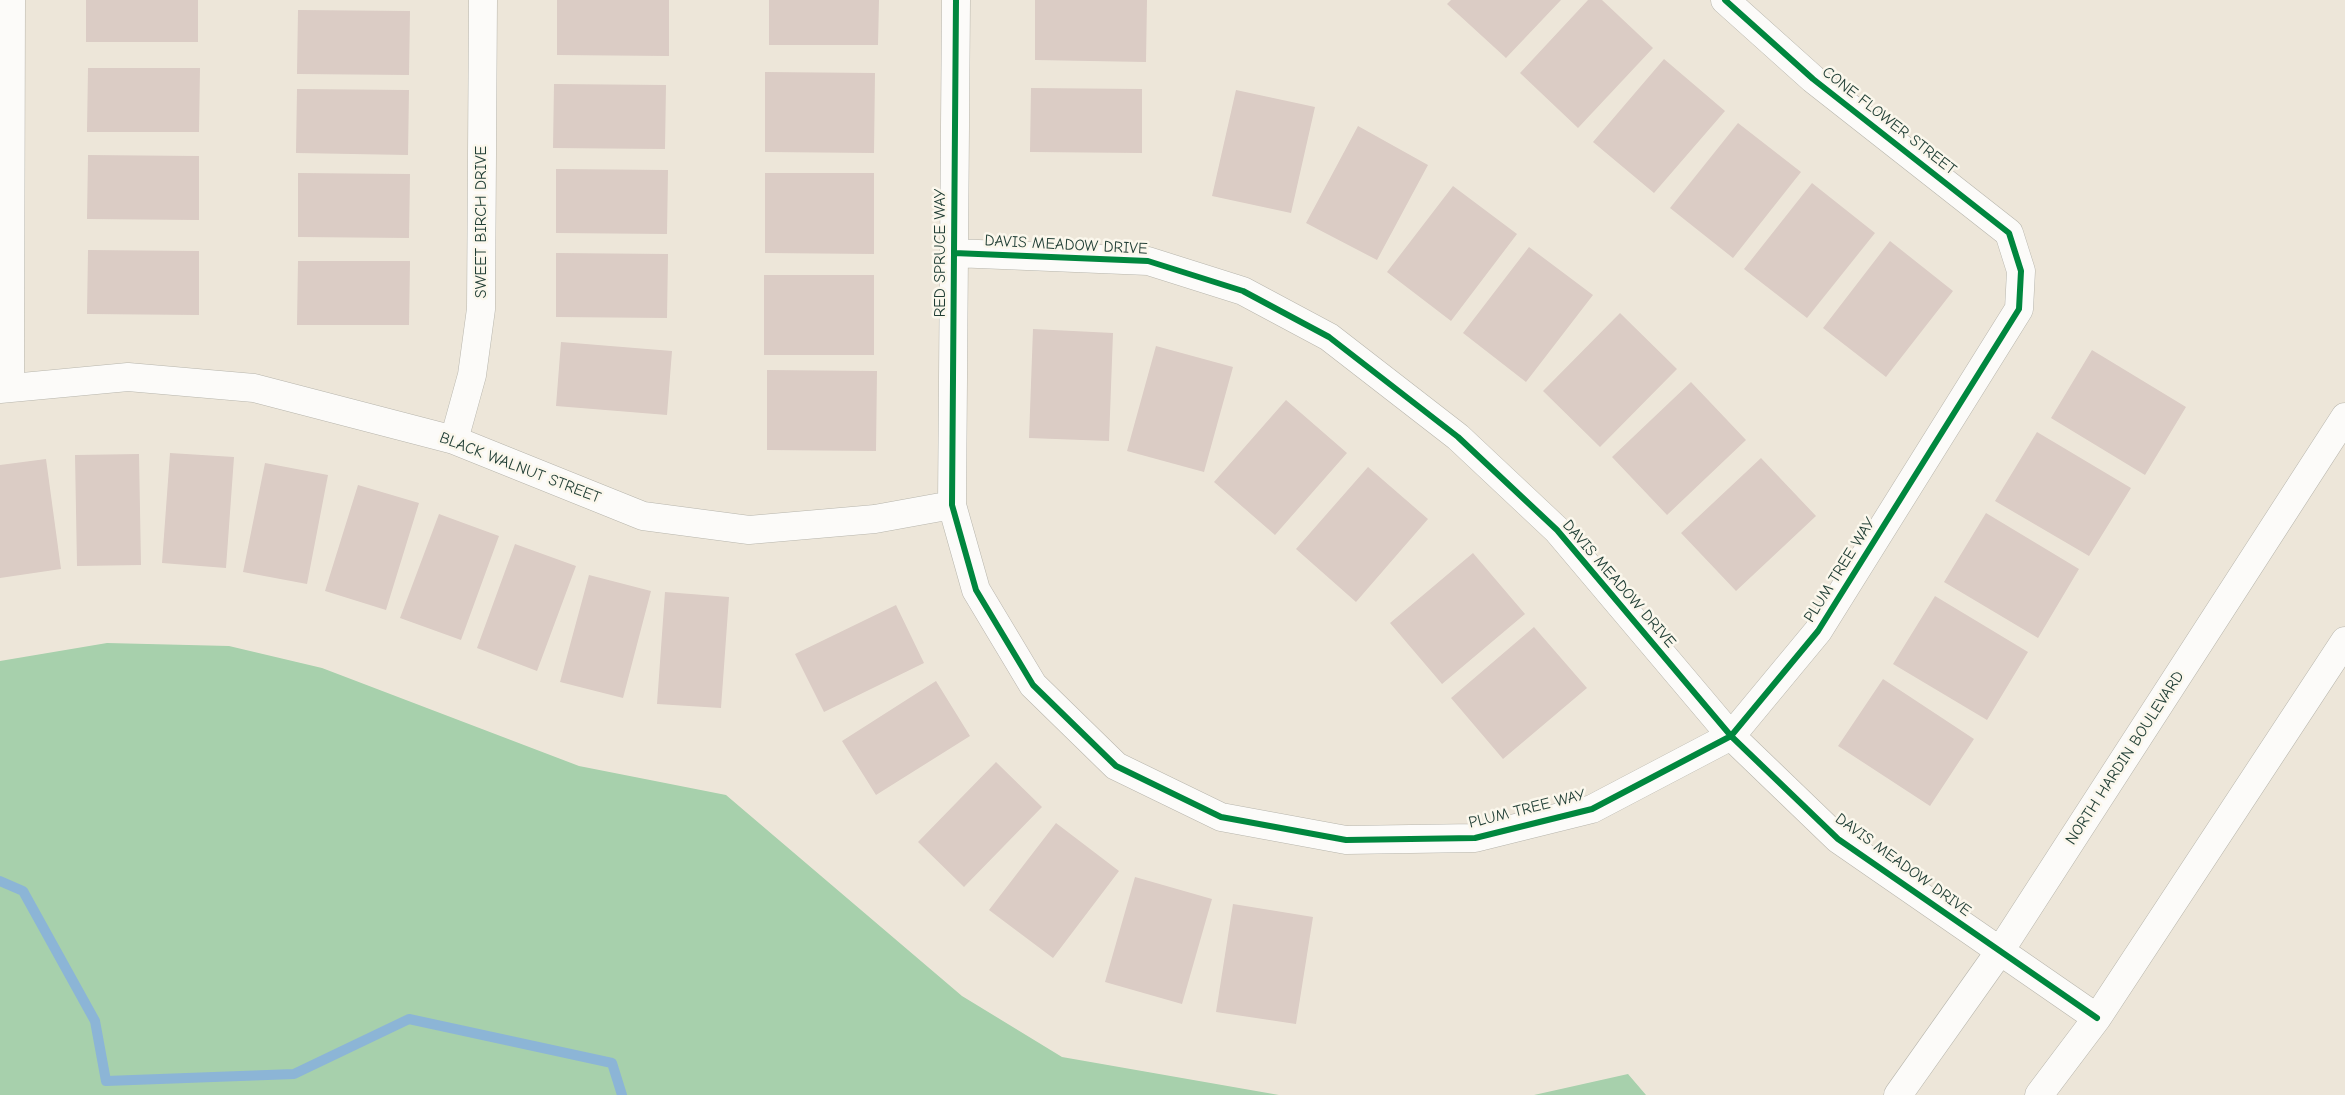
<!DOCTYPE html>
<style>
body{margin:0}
canvas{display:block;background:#ede6d9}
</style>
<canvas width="2345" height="1095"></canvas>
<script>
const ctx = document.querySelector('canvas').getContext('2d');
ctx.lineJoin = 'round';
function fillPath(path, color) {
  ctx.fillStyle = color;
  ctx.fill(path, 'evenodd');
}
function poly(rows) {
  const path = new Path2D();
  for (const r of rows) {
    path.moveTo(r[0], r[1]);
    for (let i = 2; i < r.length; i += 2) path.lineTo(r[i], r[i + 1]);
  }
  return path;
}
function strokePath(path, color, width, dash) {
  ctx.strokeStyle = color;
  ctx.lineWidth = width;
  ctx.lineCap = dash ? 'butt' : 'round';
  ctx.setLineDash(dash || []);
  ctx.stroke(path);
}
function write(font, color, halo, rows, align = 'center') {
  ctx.font = font + ' "Comic Neue",sans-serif';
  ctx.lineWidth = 5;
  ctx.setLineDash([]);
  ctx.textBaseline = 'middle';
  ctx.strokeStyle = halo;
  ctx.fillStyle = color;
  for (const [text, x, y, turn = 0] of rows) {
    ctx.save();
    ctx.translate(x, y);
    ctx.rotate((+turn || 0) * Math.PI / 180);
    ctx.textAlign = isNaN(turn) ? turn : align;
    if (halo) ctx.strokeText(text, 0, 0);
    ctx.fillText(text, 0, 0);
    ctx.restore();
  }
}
const forest = poly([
 [107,643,229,646,322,668,579,766,726,795,962,996,1062,1057,1279,1095,0,1095,0,661],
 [1628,1074,1646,1095,1534,1095]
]);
const stream = poly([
 [0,881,23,891,95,1021,106,1081,294,1074,409,1019,612,1063,622,1095]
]);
const building = poly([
 [86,0,198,0,198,42,86,42],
 [557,0,669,0,669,56,557,55],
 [769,0,879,0,878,45,769,45],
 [1035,0,1147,0,1146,62,1035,60],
 [1451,0,1561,0,1506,58,1447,4],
 [1588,0,1602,0,1653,48,1578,128,1520,73],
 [298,10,410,11,409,75,297,74],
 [1664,59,1725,111,1654,193,1593,142],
 [88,68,200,68,199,132,87,132],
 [765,72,875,73,874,153,765,152],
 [554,84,666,85,665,149,553,148],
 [1031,88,1142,89,1142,153,1030,152],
 [297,89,409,90,408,155,296,153],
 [1236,90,1315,107,1291,213,1212,196],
 [1738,123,1801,172,1733,258,1670,208],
 [1358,126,1428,165,1377,260,1306,223],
 [88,155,199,156,199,220,87,219],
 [556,169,668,170,667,234,556,233],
 [298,173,410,174,409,238,298,237],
 [765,173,874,173,874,254,765,253],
 [1812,183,1875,233,1807,318,1744,269],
 [1453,186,1517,234,1451,321,1387,272],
 [1890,241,1953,291,1886,377,1823,328],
 [1529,247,1593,295,1526,382,1463,333],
 [88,250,199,251,199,315,87,314],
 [556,253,668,254,667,318,556,317],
 [298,261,410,261,409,325,297,325],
 [764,275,874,275,874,355,764,355],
 [1620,313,1677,369,1600,447,1543,391],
 [1033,329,1113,333,1109,441,1029,438],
 [561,342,672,351,667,415,556,406],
 [1156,346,1233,367,1204,472,1127,451],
 [2092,350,2186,407,2145,475,2051,418],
 [767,370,877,371,876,451,767,450],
 [1691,382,1746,440,1667,515,1612,457],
 [1286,400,1347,453,1275,535,1214,482],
 [2037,432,2131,488,2089,556,1995,501],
 [170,453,234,457,226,568,162,563],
 [139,454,141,565,77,566,75,455],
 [1761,458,1816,516,1736,591,1681,533],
 [46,459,61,569,0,578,0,465],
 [265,463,328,475,307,584,243,572],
 [1368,467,1428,519,1356,602,1296,549],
 [358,485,419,503,386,610,325,591],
 [1986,513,2079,569,2038,638,1944,582],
 [439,514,499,536,461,640,400,618],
 [515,544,576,566,537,671,477,648],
 [1473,553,1525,614,1442,684,1390,623],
 [589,575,651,591,623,698,560,682],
 [665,592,729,597,721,708,657,704],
 [1935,596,2028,652,1987,720,1893,664],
 [896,605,924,663,824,712,795,654],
 [1534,627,1587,688,1503,759,1451,698],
 [1883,679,1974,739,1930,806,1838,746],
 [936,681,970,736,876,795,842,741],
 [996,762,1042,807,964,887,918,842],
 [1056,823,1119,871,1053,958,989,910],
 [1135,877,1212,899,1182,1004,1105,982],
 [1233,904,1313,917,1296,1024,1216,1012]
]);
const minor = poly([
 [956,0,952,505,976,590,1033,685,1116,766,1221,817,1346,840,1475,838,1592,809,1731,736,1818,631,2019,309,2021,271,2009,233,1813,79,1725,0],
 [954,253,1148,261,1243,291,1329,337,1458,437,1557,530,1731,736,1838,839,2097,1018],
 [10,387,11,0],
 [0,389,128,377,254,388,454,440,643,516,749,530,875,519,952,505],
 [454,440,472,375,481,309,483,0],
 [1898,1095,2000,951,2345,417],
 [2039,1095,2097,1018,2345,641]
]);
const cycleway = poly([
 [956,0,952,505,976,590,1033,685,1116,766,1221,817,1346,840,1475,838,1592,809,1731,736,1818,631,2019,309,2021,271,2009,233,1813,79,1725,0],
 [954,253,1148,261,1243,291,1329,337,1458,437,1557,530,1731,736,1838,839,2097,1018]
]);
const streetNames = [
 ["CONE FLOWER STREET",1889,121,38],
 ["SWEET BIRCH DRIVE",481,222,-90],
 ["DAVIS MEADOW DRIVE",1066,245,3],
 ["RED SPRUCE WAY",940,253,-90],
 ["BLACK WALNUT STREET",520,468,21],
 ["PLUM TREE WAY",1840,570,-58],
 ["DAVIS MEADOW DRIVE",1619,584,49],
 ["NORTH HARDIN BOULEVARD",2125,758,-57],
 ["PLUM TREE WAY",1527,809,-14],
 ["DAVIS MEADOW DRIVE",1903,865,36]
];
fillPath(forest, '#a7d0ac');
strokePath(stream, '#8cb5d6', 10);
fillPath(building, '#dbccc5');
strokePath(minor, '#b7b5ac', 29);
strokePath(minor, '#fcfbf9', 28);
strokePath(cycleway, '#00873e', 6);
write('16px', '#1f3d34', '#fbf7ec', streetNames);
</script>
